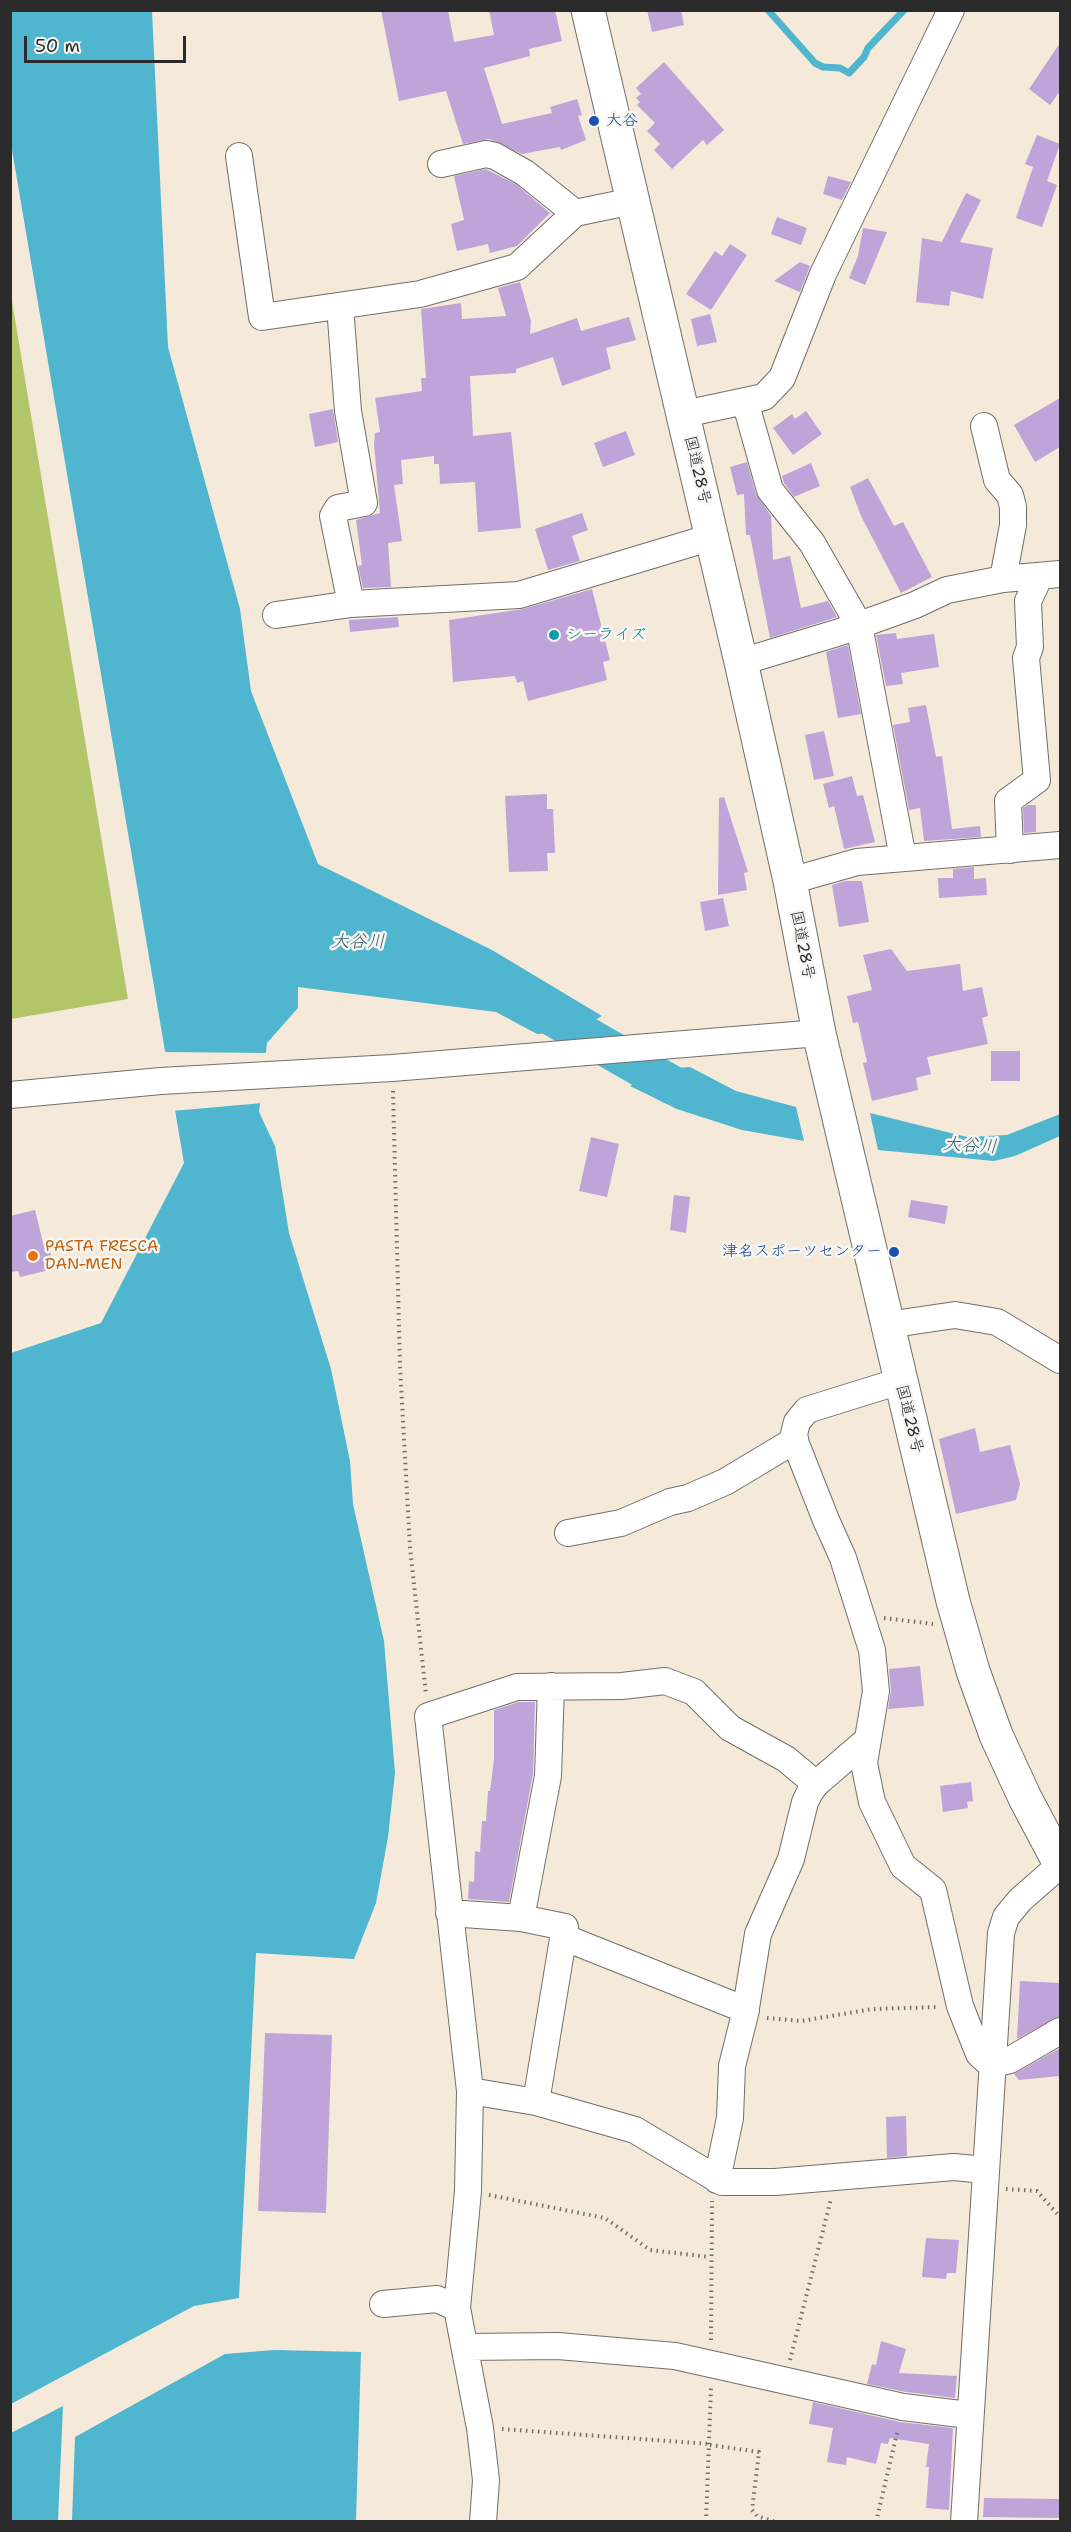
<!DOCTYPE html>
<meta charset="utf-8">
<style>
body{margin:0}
#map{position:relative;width:1071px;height:2532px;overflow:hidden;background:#f5ead9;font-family:"Shantell Sans",sans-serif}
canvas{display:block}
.frame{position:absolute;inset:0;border:12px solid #2b2b2b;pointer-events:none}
.scale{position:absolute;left:24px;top:36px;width:162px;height:27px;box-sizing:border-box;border:3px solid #2b2b2b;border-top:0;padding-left:8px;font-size:18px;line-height:21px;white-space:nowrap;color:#2b2b2b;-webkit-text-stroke:4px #f6f6f2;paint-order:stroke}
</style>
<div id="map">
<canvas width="1071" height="2532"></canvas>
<div class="frame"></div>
<div class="scale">50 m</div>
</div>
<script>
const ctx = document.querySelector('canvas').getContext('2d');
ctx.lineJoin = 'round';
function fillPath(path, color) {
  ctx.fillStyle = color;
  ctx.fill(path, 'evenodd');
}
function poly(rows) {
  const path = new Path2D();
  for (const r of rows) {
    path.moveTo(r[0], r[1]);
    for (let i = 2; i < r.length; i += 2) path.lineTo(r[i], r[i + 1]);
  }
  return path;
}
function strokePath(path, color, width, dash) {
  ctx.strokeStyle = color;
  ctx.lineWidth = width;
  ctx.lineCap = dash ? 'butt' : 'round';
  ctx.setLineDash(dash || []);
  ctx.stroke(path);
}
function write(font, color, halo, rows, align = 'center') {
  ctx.font = font + ' "Shantell Sans","Klee One",sans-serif';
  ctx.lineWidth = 5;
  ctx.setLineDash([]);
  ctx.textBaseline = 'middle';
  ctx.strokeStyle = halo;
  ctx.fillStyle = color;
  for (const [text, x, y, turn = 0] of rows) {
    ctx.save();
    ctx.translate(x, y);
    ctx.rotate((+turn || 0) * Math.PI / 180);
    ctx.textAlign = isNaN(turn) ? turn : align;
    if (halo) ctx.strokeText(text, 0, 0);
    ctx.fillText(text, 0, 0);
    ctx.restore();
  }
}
const green = poly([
 [11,295,128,999,11,1019,10,1019]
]);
const water = poly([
 [11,11,152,11,168,347,240,609,251,691,318,864,492,950,602,1016,576,1032,537,1034,496,1012,298,987,298,1008,267,1043,259,1112,275,1146,289,1233,331,1369,350,1461,353,1504,384,1641,395,1773,388,1837,376,1903,354,1959,256,1953,239,2298,194,2306,11,2404,11,1353,101,1323,184,1163,11,144],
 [690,1067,736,1091,796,1107,804,1141,742,1130,677,1109,630,1086,658,1069],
 [870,1113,967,1137,1007,1135,1060,1114,1060,1136,1015,1156,994,1161,878,1150],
 [274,2350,361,2352,356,2521,72,2521,75,2437,225,2354],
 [63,2406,58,2521,11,2521,11,2433]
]);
const pier = poly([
 [604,1015,604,1019,576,1035,537,1037,531,1035,576,1032],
 [162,1052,269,1053,263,1103,172,1111]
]);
const stream = poly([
 [768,10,815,63,823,67,840,68,849,73,864,57,868,48,904,10]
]);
const river = poly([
 [532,1005,672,1085,699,1095]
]);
const building = poly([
 [381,10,448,10,454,42,494,35,489,10,555,10,562,41,529,49,530,56,484,68,502,124,552,113,550,107,577,99,582,115,578,116,586,140,561,150,560,147,522,154,489,139,463,144,446,91,399,101],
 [647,10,681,10,684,25,652,32],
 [1060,43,1060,91,1050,105,1029,89],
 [664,62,724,130,707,145,703,140,672,169,654,150,660,144,647,131,655,123,637,105,640,102,636,98,641,94,636,88],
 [1037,135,1060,144,1047,181,1057,185,1042,227,1016,218,1033,167,1025,164],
 [486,169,517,185,550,213,517,246,490,253,488,244,457,251,451,224,464,220,454,176],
 [828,176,851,182,842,200,823,194],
 [966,193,981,200,960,242,993,248,983,299,951,291,949,306,916,302,922,238,942,242],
 [777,217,807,228,801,245,771,234],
 [863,228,887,232,865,285,849,278,858,256],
 [730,244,747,255,711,310,686,294,715,251,722,256],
 [800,262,810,266,800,292,774,281],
 [520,282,531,321,530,334,577,318,581,331,629,317,636,340,606,348,611,369,562,386,553,357,516,369,516,373,470,376,473,436,511,432,521,528,478,532,475,482,440,484,439,464,434,464,434,456,401,460,403,484,394,485,402,541,388,543,391,587,363,588,358,566,362,565,356,520,380,513,374,444,375,433,380,432,375,398,422,391,421,378,426,378,421,309,461,303,462,319,506,316,498,288],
 [710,314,717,342,697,346,691,319],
 [1060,398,1060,447,1035,462,1014,425],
 [333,409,338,442,315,447,309,414],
 [806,411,822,434,793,455,773,428,792,414,795,419],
 [626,431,635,455,603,467,594,443],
 [747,462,756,494,771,516,773,560,790,556,801,608,828,601,837,617,770,638,750,535,746,535,744,494,737,495,730,467],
 [811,463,820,486,794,497,784,483,782,476],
 [868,478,894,526,903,522,932,577,901,593,861,516,850,487],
 [582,513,588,530,572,536,580,561,548,570,535,529],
 [592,589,610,660,603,662,607,680,528,701,523,681,517,683,515,676,453,682,449,620,523,609],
 [398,617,399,627,350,632,349,620],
 [896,633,897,639,934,634,939,667,901,673,903,684,886,686,876,635],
 [848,645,861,714,838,718,826,652],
 [926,705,936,757,942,756,952,829,980,826,981,837,924,841,920,808,909,810,893,725,910,722,908,708],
 [824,731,834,776,814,780,805,735],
 [852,776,857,796,863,795,875,842,844,849,834,806,829,808,823,784],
 [547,794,547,809,553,809,555,853,547,853,548,871,509,872,505,796],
 [724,797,748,872,744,873,747,890,718,895,719,798],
 [1028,805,1036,805,1036,832,1024,833,1023,808],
 [974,867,974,879,986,878,987,895,939,898,938,878,953,878,953,869],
 [845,881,862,881,869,922,839,927,832,885],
 [723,898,729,926,705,931,700,902],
 [891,949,907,971,960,964,963,991,982,987,988,1016,982,1018,988,1044,927,1057,931,1074,916,1078,918,1090,872,1101,863,1063,867,1062,858,1022,853,1023,847,996,872,990,863,955],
 [991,1051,1020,1051,1020,1081,991,1081],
 [591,1137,619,1144,607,1197,579,1191],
 [674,1195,690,1197,686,1233,670,1230],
 [911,1200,948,1206,945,1224,908,1217],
 [35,1210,43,1243,48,1242,54,1269,20,1277,18,1271,10,1272,10,1216],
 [975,1428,980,1452,1010,1445,1020,1484,1016,1500,956,1514,939,1439],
 [920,1666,924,1706,888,1709,891,1690,889,1669],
 [519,1702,535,1702,533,1774,509,1902,468,1899,469,1881,474,1882,475,1851,480,1852,482,1821,486,1821,488,1791,490,1791,494,1759,494,1710],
 [971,1782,973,1801,967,1802,968,1808,943,1812,940,1786],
 [1020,1981,1060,1983,1060,2016,1017,2039],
 [265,2033,332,2035,326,2213,258,2211],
 [1060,2048,1060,2076,1019,2080,1014,2074],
 [906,2116,907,2156,887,2158,886,2117],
 [926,2238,959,2240,956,2273,947,2273,946,2279,922,2277],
 [881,2341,906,2349,899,2373,957,2376,955,2398,906,2392,867,2384,872,2364,876,2365],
 [813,2402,900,2422,953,2428,949,2510,926,2508,929,2467,926,2467,929,2444,890,2438,888,2444,881,2443,876,2464,847,2457,846,2465,827,2462,833,2428,809,2424],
 [984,2498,1060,2499,1060,2518,983,2517]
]);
const path = poly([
 [393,1091,400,1366,410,1548,426,1694],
 [884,1618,933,1624],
 [767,2018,801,2021,873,2009,938,2007],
 [1006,2189,1037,2191,1060,2217],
 [489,2195,605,2218,650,2250,710,2257],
 [711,2340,712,2201],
 [790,2360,831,2199],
 [502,2429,710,2444],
 [710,2445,759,2452,752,2510,757,2516,776,2522],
 [706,2522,711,2387],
 [876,2522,898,2429]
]);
const minor = poly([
 [239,156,262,317,420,294,517,267,575,213,633,201],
 [441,164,486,154,495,156,525,173,575,213],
 [340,306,348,411,364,503,338,508,333,516,351,604,519,595,712,537],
 [745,401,770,490,812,543,859,625,903,858],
 [684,414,764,397,782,378,823,274,951,10],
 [984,426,997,480,1010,495,1013,507,1013,525,1003,579],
 [276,615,351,604],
 [741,662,840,632,915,605,947,590,1003,579,1060,574],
 [1010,850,1008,801,1037,780,1026,658,1030,647,1028,601,1040,576],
 [790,881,857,862,1060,845],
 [10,1095,161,1081,392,1068,819,1033],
 [887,1325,955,1315,997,1322,1060,1360],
 [900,1381,807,1410,797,1422,794,1434,796,1444,826,1520,843,1558,872,1650,876,1691,864,1763,872,1802,903,1866,933,1890,960,2006,979,2054,991,2065,1010,2060,1060,2031],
 [568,1533,621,1523,670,1502,688,1498,725,1482,795,1440],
 [449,1913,521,1918,565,1927,536,2102],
 [521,1918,548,1776,551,1686],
 [563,1937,746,2010],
 [470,2091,536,2102,635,2130,722,2182,775,2182,954,2167,985,2170],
 [717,2180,730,2118,732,2066,745,2014,758,1934,791,1859,805,1802,810,1792,816,1784,866,1741],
 [383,2304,437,2299,457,2308,480,2428,486,2480,483,2522],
 [457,2308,468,2191,470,2091,428,1716,517,1687,622,1686,665,1681,694,1692,730,1728,786,1759,816,1784],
 [465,2347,558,2346,675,2356,903,2407,969,2415],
 [964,2522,1001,1933,1006,1917,1020,1900,1060,1865]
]);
const highway = poly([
 [588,10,741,662,790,881,819,1033,953,1601,973,1671,996,1735,1025,1798,1060,1864]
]);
const markers = [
 [594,121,6,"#1a4fb4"],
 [554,635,6,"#0f9aa8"],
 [894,1252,6,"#1a4fb4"],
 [33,1256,6,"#e8710a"]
];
const transitNames = [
 ["大谷",606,121],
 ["津名スポーツセンター",882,1252,"right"]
];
const streetNames = [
 ["国道28号",697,470,77],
 ["国道28号",802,945,79],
 ["国道28号",909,1419,76]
];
const cultureNames = [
 ["シーライズ",566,635]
];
const foodNames = [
 ["PASTA FRESCA",45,1247],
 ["DAN-MEN",45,1265]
];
const waterNames = [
 ["大谷川",358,942],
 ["大谷川",970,1146,3]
];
fillPath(green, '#b2c568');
fillPath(water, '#50b5cf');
fillPath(pier, '#f5ead9');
strokePath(stream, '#50b5cf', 7);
strokePath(river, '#50b5cf', 39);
fillPath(building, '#bfa4d9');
strokePath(minor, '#726e68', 28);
strokePath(highway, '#726e68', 35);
strokePath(path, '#726e68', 4, [1.5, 4.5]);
strokePath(minor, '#fff', 26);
strokePath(highway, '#fff', 33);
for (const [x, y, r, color] of markers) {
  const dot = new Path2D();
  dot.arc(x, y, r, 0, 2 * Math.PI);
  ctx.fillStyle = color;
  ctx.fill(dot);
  strokePath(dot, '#f6f6f2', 2);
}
write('16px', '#164399', '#f6f6f2', transitNames, 'left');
write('16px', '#2b2b2b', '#f6f6f2', streetNames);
write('16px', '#0d838f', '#f6f6f2', cultureNames, 'left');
write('16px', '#c56008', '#f6f6f2', foodNames, 'left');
write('italic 18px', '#385b64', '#f6f6f2', waterNames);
</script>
